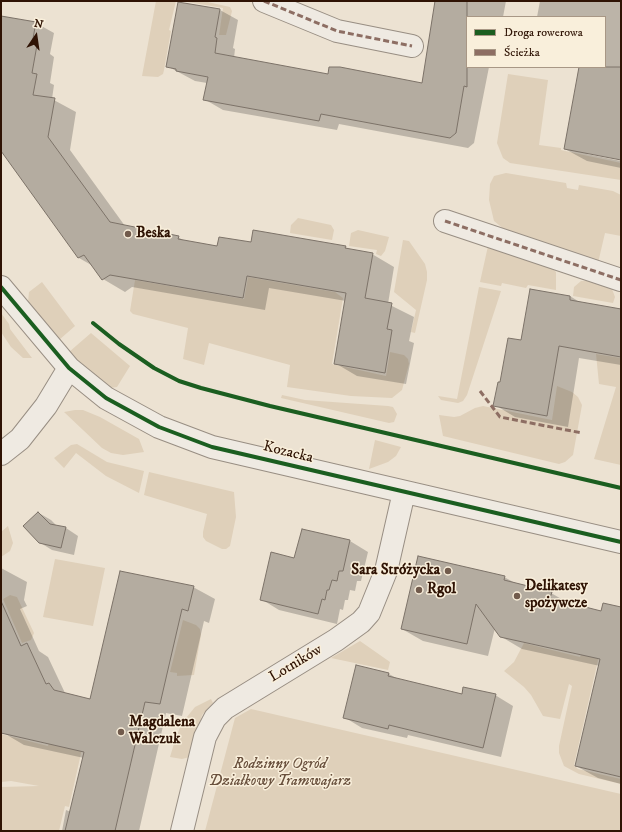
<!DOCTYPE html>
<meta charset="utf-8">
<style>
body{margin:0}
#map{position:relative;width:622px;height:832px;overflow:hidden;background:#ece2d2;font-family:"IM FELL DW Pica",serif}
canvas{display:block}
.frame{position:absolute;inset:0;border:2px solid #2f1304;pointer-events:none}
.legend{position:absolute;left:466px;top:16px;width:140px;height:52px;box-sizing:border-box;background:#f9efdb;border:1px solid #a89785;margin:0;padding:5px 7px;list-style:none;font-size:12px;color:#2f1304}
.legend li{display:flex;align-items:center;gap:8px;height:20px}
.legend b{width:20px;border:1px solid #a89785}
.north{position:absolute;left:16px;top:16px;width:40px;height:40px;-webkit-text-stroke:3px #f9efdb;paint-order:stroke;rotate:13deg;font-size:11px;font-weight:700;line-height:16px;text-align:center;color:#2f1304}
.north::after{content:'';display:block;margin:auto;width:14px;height:18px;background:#2f1304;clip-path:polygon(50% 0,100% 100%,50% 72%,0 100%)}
</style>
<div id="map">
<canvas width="622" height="832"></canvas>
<div class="frame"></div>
<ul class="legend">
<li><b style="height:5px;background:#1b5e20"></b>Droga rowerowa</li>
<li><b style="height:5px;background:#8d6e63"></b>Ścieżka</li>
</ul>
<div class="north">N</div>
</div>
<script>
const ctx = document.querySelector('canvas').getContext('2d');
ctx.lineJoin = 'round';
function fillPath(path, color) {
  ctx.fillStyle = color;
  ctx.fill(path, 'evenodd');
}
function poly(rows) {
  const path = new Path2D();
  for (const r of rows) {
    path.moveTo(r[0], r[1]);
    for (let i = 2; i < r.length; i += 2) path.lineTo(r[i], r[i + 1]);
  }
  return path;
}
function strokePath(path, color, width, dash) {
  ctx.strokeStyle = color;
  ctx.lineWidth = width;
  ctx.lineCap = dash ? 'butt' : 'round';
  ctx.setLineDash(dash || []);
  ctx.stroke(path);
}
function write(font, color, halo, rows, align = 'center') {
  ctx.font = font + ' "IM FELL DW Pica",serif';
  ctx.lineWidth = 3;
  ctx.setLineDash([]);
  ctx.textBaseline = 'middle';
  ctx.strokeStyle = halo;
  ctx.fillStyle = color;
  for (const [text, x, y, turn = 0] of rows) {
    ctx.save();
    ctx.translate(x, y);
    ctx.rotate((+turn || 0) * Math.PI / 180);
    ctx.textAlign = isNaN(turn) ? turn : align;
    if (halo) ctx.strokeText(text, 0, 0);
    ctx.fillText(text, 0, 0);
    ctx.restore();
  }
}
const green = poly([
 [156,1,176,1,169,30,171,31,164,70,163,74,158,77,142,76],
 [182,1,203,1,230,7,232,11,226,35,219,35,223,8],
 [508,74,548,80,539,145,561,148,561,150,621,163,621,180,510,163,503,158,497,143],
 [506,173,566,183,567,188,578,190,579,185,613,191,621,195,621,236,605,233,598,263,617,267,616,269,505,230,494,221,489,200,490,184,494,176],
 [298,218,331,225,334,230,332,240,290,233,291,225],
 [358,230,389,237,385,251,381,256,376,254,377,250,349,246,351,233],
 [403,240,409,241,425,264,427,272,427,280,415,333,411,332,416,310,394,292],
 [488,246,551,267,556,272,556,290,528,285,526,288,502,283,501,286,480,282],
 [248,277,335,292,343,298,332,364,386,376,390,352,404,355,408,359,409,364,402,390,392,398,351,396,287,387,290,365,209,343,204,365,183,359,188,328,133,314,130,311,135,280,244,299],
 [581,281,587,281,612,289,615,297,613,303,573,296,574,287],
 [42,282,75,326,59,340,28,302,29,292],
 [479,287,501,291,467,395,463,401,458,403,441,400,438,396,457,399],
 [1,313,9,324,10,329,32,358,23,358,11,347,1,332],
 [91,333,130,366,117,387,110,388,78,362,69,352],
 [596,354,621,358,621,465,594,459,616,387,599,384],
 [557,386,572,392,578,397,582,405,573,455,565,462,559,464,443,436,439,415,454,417,460,416,475,408,483,406,552,420],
 [282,395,305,400,388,406,393,407,397,414,394,422,389,423,281,398],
 [75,410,83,410,100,417,139,439,144,452,123,455,111,453,102,448,64,412],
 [375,440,401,447,396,456,388,462,369,469],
 [77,444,107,462,144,471,139,493,106,476,76,453,64,468,54,458,71,445],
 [149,472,234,492,236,517,230,546,226,549,222,549,206,541,203,537,203,532,207,514,144,495],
 [8,526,13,543,10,551,1,557,1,532],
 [55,559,105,568,93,626,43,617],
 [10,595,17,597,34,633,31,640,22,643,3,599],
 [183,620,196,625,200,629,201,635,194,675,177,676,177,673,170,672],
 [360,641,390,662,388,670,331,658],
 [524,643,580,657,582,652,599,656,574,765,578,769,621,779,621,784,579,774,564,766,559,753,559,746,572,686,569,684,560,719,543,716,531,695,524,687,504,671,514,662],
 [211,699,213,703,202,715,190,757,182,759,170,757,176,737,182,723,195,707],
 [251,709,621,794,621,831,205,831,235,718],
 [1,734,48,746,49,742,82,749,69,807,65,806,59,831,1,831,1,787,39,786,11,781,1,782]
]);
const shadow = poly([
 [436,1,506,1,503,17,467,17,467,67,489,67,474,143,468,148,339,124,337,130,223,110,204,99,207,83,195,81,167,66,220,10,238,20,233,48,235,49,234,58,329,75,422,85],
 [540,1,621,1,621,159,587,152,587,154,621,161,621,168,587,161,565,149,580,67,605,67,605,17,537,17],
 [1,17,36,23,54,33,50,54,54,57,50,83,54,85,52,99,76,112,70,150,125,226,178,237,186,242,218,247,252,243,345,247,351,250,372,254,394,267,388,304,414,317,409,341,414,343,406,384,357,376,335,363,346,301,269,288,265,310,132,287,125,292,103,279,93,266,79,258,4,153,1,138],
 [531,290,570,296,581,303,621,310,621,365,579,358,568,427,515,417,495,405,501,383,521,341],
 [39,513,51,520,57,526,66,528,78,536,74,555,52,550,39,542],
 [350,541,368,552,361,581,357,581,355,591,350,590,348,600,345,600,343,610,340,609,337,624,279,610,261,599,295,559],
 [1,568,27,582,24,600,27,606,20,609,39,651,48,657,65,693,91,700,193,587,215,599,209,623,204,621,182,716,166,713,139,831,62,831,66,810,71,812,84,758,24,745,2,732],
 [504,577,517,584,551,593,572,605,602,612,621,609,621,784,598,778,576,766,600,666,522,649,500,636,495,628,488,656,423,641,402,629],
 [357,666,389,674,398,679,462,695,495,695,513,706,501,757,408,735,407,738,362,728,344,717]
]);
const building = poly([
 [435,1,467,1,467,87,464,86,456,133,450,138,321,114,319,121,203,100,208,77,176,71,176,69,166,67,178,2,220,9,215,37,217,38,215,53,328,74,329,67,340,67,422,83,435,1],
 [1,16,36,22,32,44,37,45,32,73,37,74,33,95,55,98,48,137,110,222,179,236,178,239,217,246,219,237,251,242,253,230,346,246,345,248,373,253,365,298,392,303,387,329,392,330,385,373,334,364,346,293,247,276,243,298,110,275,102,280,84,255,78,258,1,151,1,16],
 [579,67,621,67,621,160,564,149,579,67],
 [530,289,570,296,570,300,621,309,621,357,559,346,547,416,493,406,498,382,500,382,508,338,521,340,530,289],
 [38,512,50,524,66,527,61,548,39,543,23,526,38,512],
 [302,529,350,540,343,571,339,571,337,581,332,580,329,590,327,590,325,600,322,599,318,614,260,600,271,552,294,558,302,529],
 [418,556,505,576,504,580,552,592,550,598,601,611,603,603,621,607,621,777,575,766,600,659,500,637,476,604,467,644,401,629,418,556],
 [120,571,194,586,188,611,182,609,160,704,145,702,115,831,65,831,84,752,1,733,1,601,21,646,27,643,46,684,49,683,54,690,90,699,120,571],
 [356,665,389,673,388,676,462,694,463,687,496,694,483,748,389,725,388,729,343,718,356,665]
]);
const street = poly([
 [264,1,337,31,412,46],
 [445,221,621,280],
 [1,287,69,368,106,398,159,427,212,447,621,542],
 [1,454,20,439,46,406,69,368],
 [182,831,205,737,215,718,225,708,336,640,361,622,369,613,386,571,404,492]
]);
const quiet = poly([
 [264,1,337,31,412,46],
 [445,221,621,280],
 [480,391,500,417,582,433]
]);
const cycleway = poly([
 [1,287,69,368,106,398,159,427,212,447,621,542],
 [93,323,119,344,154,368,179,381,201,388,270,406,621,488]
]);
const markers = [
 [128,234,4,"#715b4c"],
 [448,571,4,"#715b4c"],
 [419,590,4,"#715b4c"],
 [517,596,4,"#715b4c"],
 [121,732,4,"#715b4c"]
];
const poiNames = [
 ["Beska",136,234],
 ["Sara Stróżycka",440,571,"right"],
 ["Delikatesy",525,587],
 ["spożywcze",525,604],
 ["Rgol",427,590],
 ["Magdalena",129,723],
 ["Walczuk",129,740]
];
const streetNames = [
 ["Kozacka",288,453,14],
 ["Lotników",296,664,-31]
];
const parkNames = [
 ["Rodzinny Ogród",280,765],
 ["Działkowy Tramwajarz",280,782]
];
fillPath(green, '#dfd0ba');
fillPath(shadow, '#0003');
fillPath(building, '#b4aca0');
strokePath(building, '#7c7268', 1);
strokePath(street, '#988e83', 24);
strokePath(street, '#efeae2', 22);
strokePath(quiet, '#8d6e63', 3, [6, 3]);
strokePath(cycleway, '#1b5e20', 4);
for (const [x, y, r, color] of markers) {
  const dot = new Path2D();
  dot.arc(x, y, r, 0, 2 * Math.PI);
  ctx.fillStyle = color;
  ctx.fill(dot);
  strokePath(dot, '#f9efdb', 1.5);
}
write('bold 15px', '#2f1304', '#f9efdb', poiNames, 'left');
write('15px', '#2f1304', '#f9efdb', streetNames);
write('italic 15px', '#69503d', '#f9efdb', parkNames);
</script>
